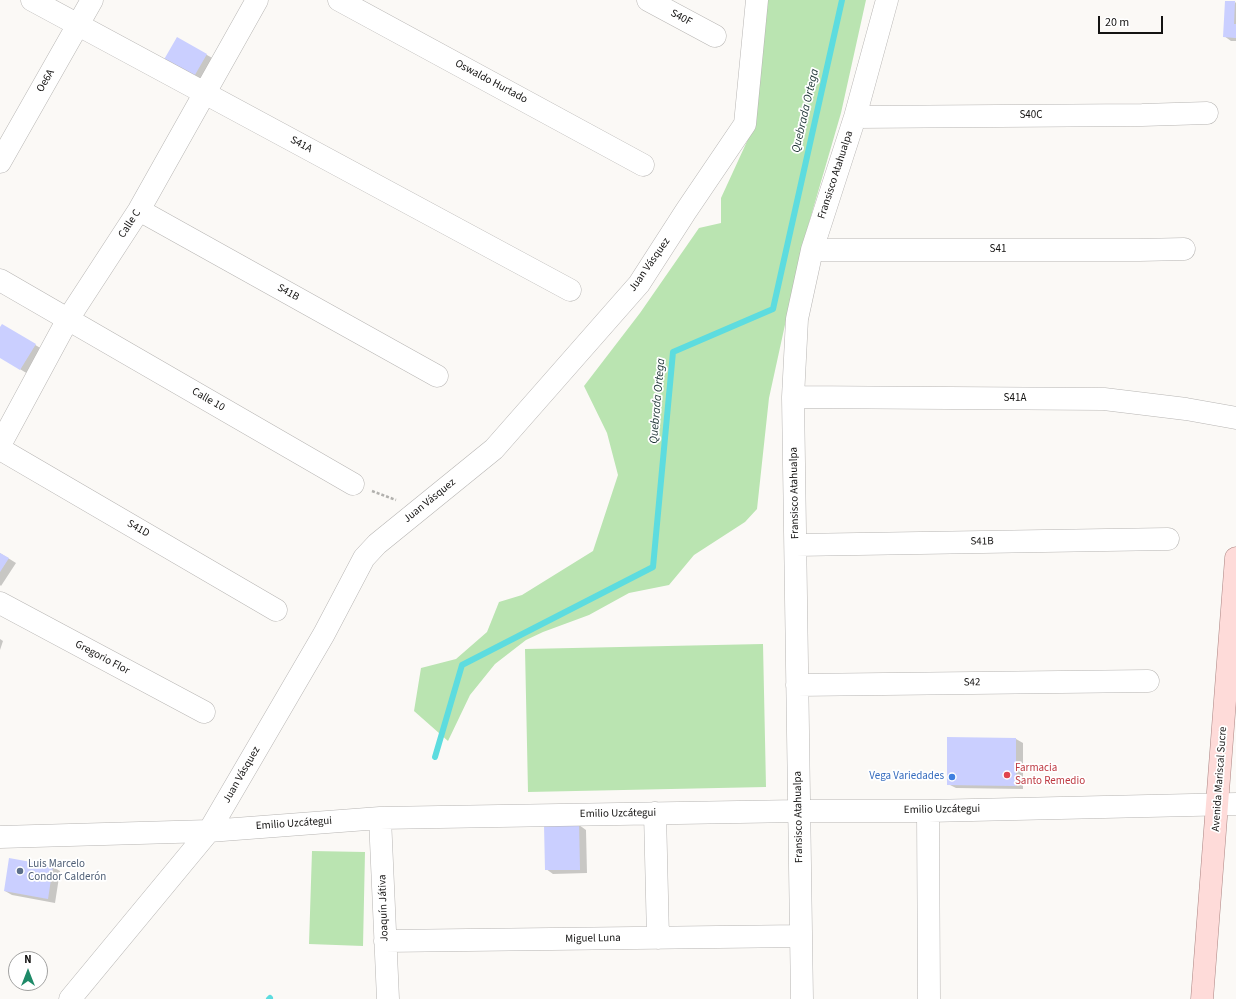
<!DOCTYPE html>
<meta charset="utf-8">
<style>
body{margin:0}
#map{position:relative;width:1236px;height:999px;overflow:hidden;background:#fbf9f6;font-family:"Source Sans 3",sans-serif}
canvas{display:block}
.north{position:absolute;left:8px;top:951px;width:40px;height:40px;box-sizing:border-box;background:#fff;border:1px solid #a1a1a0;border-radius:50%;rotate:0deg;font-size:11px;font-weight:700;line-height:16px;text-align:center;color:#141312}
.north::after{content:'';display:block;margin:auto;width:14px;height:18px;background:#1e8a68;clip-path:polygon(50% 0,100% 100%,50% 72%,0 100%)}
.scale{position:absolute;left:1098px;top:16px;width:65px;height:18px;box-sizing:border-box;border:2px solid #141312;border-top:0;padding-left:5px;font-size:12px;line-height:14px;white-space:nowrap;color:#141312;-webkit-text-stroke:3px #fff;paint-order:stroke}
</style>
<div id="map">
<canvas width="1236" height="999"></canvas>
<div class="north">N</div>
<div class="scale">20 m</div>
</div>
<script>
const ctx = document.querySelector('canvas').getContext('2d');
ctx.lineJoin = 'round';
function fillPath(path, color) {
  ctx.fillStyle = color;
  ctx.fill(path, 'evenodd');
}
function poly(rows) {
  const path = new Path2D();
  for (const r of rows) {
    path.moveTo(r[0], r[1]);
    for (let i = 2; i < r.length; i += 2) path.lineTo(r[i], r[i + 1]);
  }
  return path;
}
function strokePath(path, color, width, dash) {
  ctx.strokeStyle = color;
  ctx.lineWidth = width;
  ctx.lineCap = dash ? 'butt' : 'round';
  ctx.setLineDash(dash || []);
  ctx.stroke(path);
}
function write(font, color, halo, rows, align = 'center') {
  ctx.font = font + ' "Source Sans 3",sans-serif';
  ctx.lineWidth = 3.5;
  ctx.setLineDash([]);
  ctx.textBaseline = 'middle';
  ctx.strokeStyle = halo;
  ctx.fillStyle = color;
  for (const [text, x, y, turn = 0] of rows) {
    ctx.save();
    ctx.translate(x, y);
    ctx.rotate((+turn || 0) * Math.PI / 180);
    ctx.textAlign = isNaN(turn) ? turn : align;
    if (halo) ctx.strokeText(text, 0, 0);
    ctx.fillText(text, 0, 0);
    ctx.restore();
  }
}
const green = poly([
 [768,0,866,0,841,113,802,247,769,398,757,509,745,522,694,555,669,585,629,593,589,615,543,632,526,640,495,664,470,695,448,741,414,711,421,668,456,659,487,632,499,602,522,595,593,551,618,475,607,433,584,386,640,313,699,228,721,223,721,198,755,124],
 [763,644,766,787,528,792,525,649],
 [312,851,365,852,363,946,309,944]
]);
const shadow = poly([
 [1235,2,1236,3,1236,41,1231,41,1224,36],
 [177,38,214,59,200,83,164,63],
 [2,325,42,349,28,374,0,357,0,329],
 [0,553,16,563,1,586,0,585],
 [0,639,3,641,0,650],
 [948,738,1016,739,1023,743,1023,789,956,788,948,784],
 [579,825,586,830,587,873,553,874,546,869],
 [10,859,53,867,60,871,55,903,12,895,5,891]
]);
const stream = poly([
 [435,757,462,665,653,567,673,352,773,309,842,0],
 [269,999,270,998]
]);
const building = poly([
 [1225,1,1235,1,1234,24,1236,24,1236,38,1223,37],
 [177,37,207,54,192,80,162,63],
 [2,324,36,344,20,370,0,358,0,327],
 [0,553,9,558,0,572],
 [947,737,1016,738,1016,786,947,785],
 [579,824,580,870,545,870,544,825],
 [9,858,53,866,48,899,4,891]
]);
const path = poly([
 [372,491,396,500]
]);
const minor = poly([
 [32,0,570,290],
 [339,0,643,165],
 [648,0,715,36],
 [855,117,1142,115,1207,113],
 [0,162,92,0],
 [139,210,437,376],
 [812,250,1139,250,1184,249],
 [0,280,353,484],
 [793,397,1104,399,1186,409,1236,418],
 [0,445,68,319,139,210,257,0],
 [0,449,276,610],
 [796,545,1168,539],
 [0,603,204,712],
 [797,685,1148,681],
 [928,811,929,999],
 [655,813,658,938],
 [380,818,388,999],
 [0,837,209,831,380,818,798,811,928,811,1236,804],
 [385,941,801,936],
 [70,999,209,831,324,634,364,558,377,544,494,449,639,284,686,211,745,124,757,0],
 [802,999,793,397,797,319,812,250,855,117,887,0]
]);
const major = poly([
 [1202,999,1236,558]
]);
const markers = [
 [1007,775,4,"#e0444e"],
 [952,777,4,"#3f7fe0"],
 [20,871,4,"#5c6f8a"]
];
const streetNames = [
 ["S40F",681,18,28],
 ["Oe6A",46,81,-60],
 ["Oswaldo Hurtado",491,82,28],
 ["S40C",1031,116],
 ["S41A",301,145,28],
 ["Fransisco Atahualpa",836,175,-72],
 ["Calle C",130,224,-57],
 ["S41",998,250],
 ["Juan Vásquez",650,265,-55],
 ["S41B",288,293,29],
 ["S41A",1015,399],
 ["Calle 10",208,400,30],
 ["Fransisco Atahualpa",795,493,-91],
 ["Juan Vásquez",430,501,-39],
 ["S41D",138,529,30],
 ["S41B",982,542,-1],
 ["Gregorio Flor",102,658,28],
 ["S42",972,683,-1],
 ["Juan Vásquez",242,775,-60],
 ["Avenida Mariscal Sucre",1220,779,-86],
 ["Emilio Uzcátegui",942,810,-1],
 ["Emilio Uzcátegui",618,814,-1],
 ["Fransisco Atahualpa",799,817,-91],
 ["Emilio Uzcátegui",294,824,-4],
 ["Joaquín Játiva",384,908,-92],
 ["Miguel Luna",593,939,-1]
];
const healthNames = [
 ["Farmacia",1015,769],
 ["Santo Remedio",1015,782]
];
const shopNames = [
 ["Vega Variedades",944,777]
];
const serviceNames = [
 ["Luis Marcelo",28,865],
 ["Condor Calderón",28,878]
];
const waterNames = [
 ["Quebrada Ortega",806,111,-77],
 ["Quebrada Ortega",658,401,-85]
];
fillPath(green, '#bae4b1');
fillPath(shadow, '#0003');
strokePath(stream, '#5ddcdf', 6);
fillPath(building, '#cacfff');
strokePath(minor, '#b7b5b3', 23);
strokePath(major, '#ac8583', 23);
strokePath(path, '#b1b0ad', 2.5, [3, 2]);
strokePath(minor, '#fff', 22);
strokePath(major, '#fedbd9', 22);
for (const [x, y, r, color] of markers) {
  const dot = new Path2D();
  dot.arc(x, y, r, 0, 2 * Math.PI);
  ctx.fillStyle = color;
  ctx.fill(dot);
  strokePath(dot, '#fff', 1.5);
}
write('11px', '#141312', '#fff', streetNames);
write('11px', '#be3a42', '#fff', healthNames, 'left');
write('11px', '#366cbe', '#fff', shopNames, 'right');
write('11px', '#4e5e75', '#fff', serviceNames, 'left');
write('italic 12px', '#1d3334', '#fff', waterNames);
</script>
